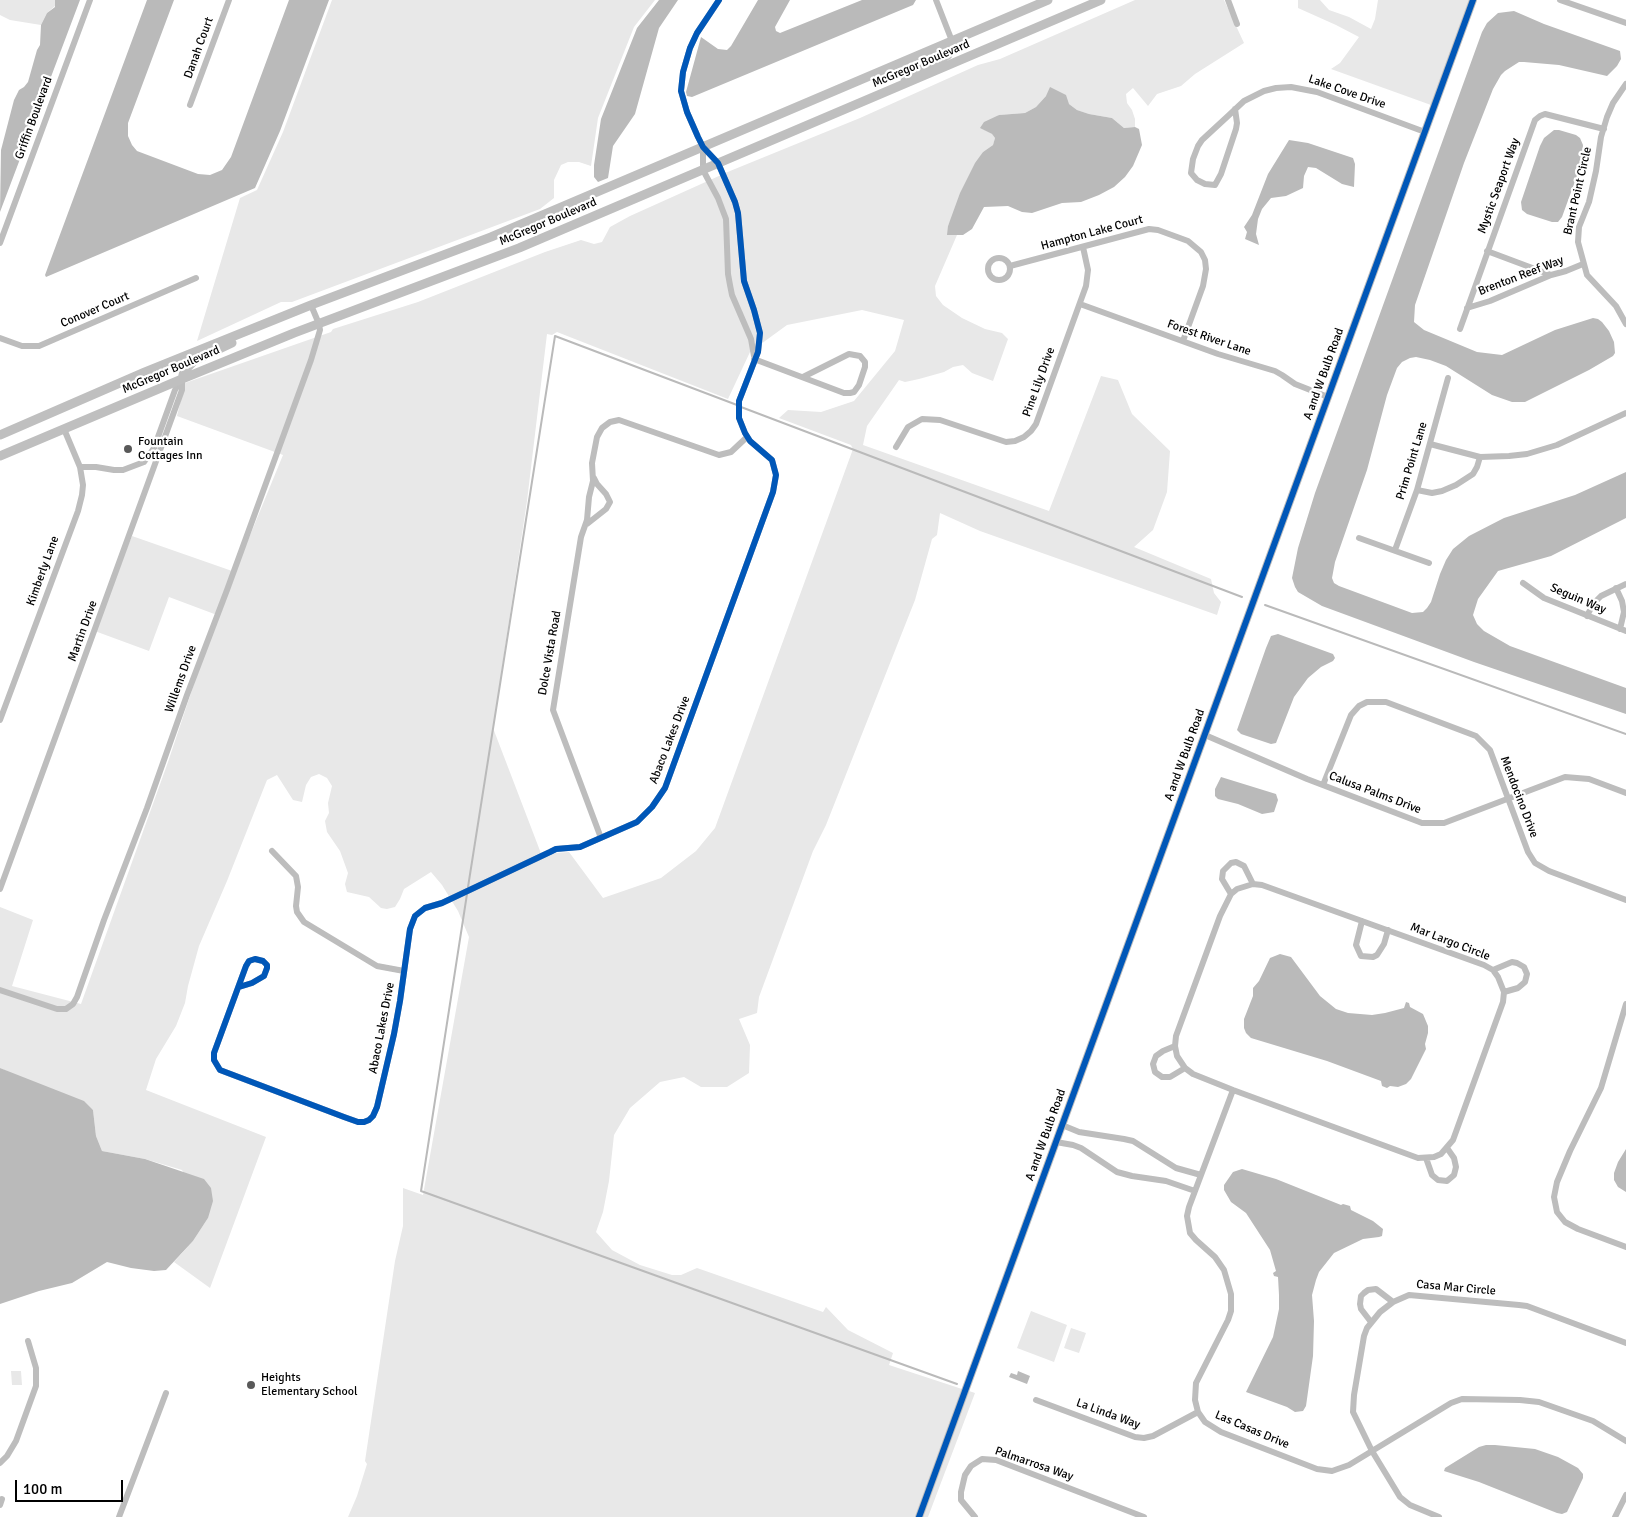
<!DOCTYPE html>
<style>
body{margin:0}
#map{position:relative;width:1626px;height:1517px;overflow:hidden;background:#fff;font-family:Signika,sans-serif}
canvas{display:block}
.scale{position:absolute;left:15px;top:1480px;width:108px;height:22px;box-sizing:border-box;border:2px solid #000;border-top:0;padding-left:6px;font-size:15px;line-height:18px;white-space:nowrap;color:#000;-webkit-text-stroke:4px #fff;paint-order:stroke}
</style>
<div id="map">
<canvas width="1626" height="1517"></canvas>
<div class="scale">100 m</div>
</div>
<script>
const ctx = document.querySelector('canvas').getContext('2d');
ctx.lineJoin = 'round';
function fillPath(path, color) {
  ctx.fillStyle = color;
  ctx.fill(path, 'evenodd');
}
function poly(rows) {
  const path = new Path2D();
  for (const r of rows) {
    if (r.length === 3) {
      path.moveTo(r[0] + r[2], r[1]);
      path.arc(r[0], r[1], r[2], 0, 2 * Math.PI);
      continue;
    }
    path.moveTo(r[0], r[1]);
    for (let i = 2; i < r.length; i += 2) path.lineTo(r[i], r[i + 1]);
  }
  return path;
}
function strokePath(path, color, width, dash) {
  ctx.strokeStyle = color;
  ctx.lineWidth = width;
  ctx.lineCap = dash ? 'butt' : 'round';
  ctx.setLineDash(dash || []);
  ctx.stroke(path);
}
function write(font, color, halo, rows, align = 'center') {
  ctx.font = font + ' Signika,sans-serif';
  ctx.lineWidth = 4.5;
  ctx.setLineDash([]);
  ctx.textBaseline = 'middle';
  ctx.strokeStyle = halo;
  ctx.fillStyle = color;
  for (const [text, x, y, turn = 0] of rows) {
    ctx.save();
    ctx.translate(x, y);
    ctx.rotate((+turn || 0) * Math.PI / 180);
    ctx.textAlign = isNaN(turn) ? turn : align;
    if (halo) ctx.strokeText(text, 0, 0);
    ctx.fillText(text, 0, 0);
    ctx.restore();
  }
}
const green = poly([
 [0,0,55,0,55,6,47,13,41,25,10,20,0,15],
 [332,0,655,0,634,27,598,118,591,166,579,162,568,162,561,165,554,180,554,198,540,209,292,302,281,302,197,341,240,198,257,190,283,132],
 [1135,0,1224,0,1244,43,1195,74,1181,86,1157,94,1148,106,1133,88,1126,94,1127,103,1132,110,1135,119,1135,127,1124,128,1112,118,1089,114,1077,110,1069,104,1046,96,1036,107,1025,113,999,115,981,128,992,134,995,138,993,145,983,152,948,226,948,235,957,235,935,286,936,296,943,305,962,318,985,329,1002,333,1008,339,993,381,972,373,963,365,953,367,944,372,919,379,905,382,899,380,867,426,863,445,1049,511,1101,376,1118,380,1132,414,1170,451,1167,492,1153,530,1134,547,1211,579,1214,593,1221,602,1217,615,980,531,940,513,937,535,932,539,915,600,826,825,813,851,759,997,757,1013,739,1019,750,1045,749,1073,727,1087,701,1087,684,1077,660,1082,630,1108,614,1135,609,1181,603,1212,596,1232,612,1250,640,1265,672,1275,681,1275,697,1268,823,1312,826,1307,848,1330,893,1353,889,1365,962,1389,915,1517,348,1517,357,1496,367,1464,365,1461,395,1261,403,1226,403,1188,423,1195,469,937,458,911,442,885,431,872,404,889,400,899,395,907,387,909,381,908,369,897,347,892,345,884,348,873,340,851,327,832,325,821,329,813,328,803,332,786,327,778,319,774,311,777,306,785,302,802,293,800,277,775,267,780,227,881,199,946,188,986,185,1003,176,1026,156,1059,146,1090,266,1137,210,1288,174,1262,193,1241,208,1218,182,1170,145,1159,102,1151,96,1136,93,1110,0,1068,0,907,33,920,12,986,81,1004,168,762,217,615,169,597,149,651,92,630,132,536,235,572,283,455,177,416,185,383,331,332,333,329,418,302,545,252,581,240,594,244,602,242,610,227,630,216,730,171,860,118,978,65,1000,59],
 [862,310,904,320,895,351,854,401,821,412,788,410,779,418,851,445,853,449,715,828,696,851,661,878,603,898,569,852,556,853,544,858,542,856,493,728,527,501,547,334,552,335,557,332,728,399,750,352,787,325],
 [1298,0,1320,0,1329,10,1349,17,1371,29,1375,19,1378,0,1469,0,1431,105,1331,69,1340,63,1359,37,1336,25,1298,8],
 [1031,1311,1067,1325,1054,1362,1017,1348],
 [1071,1328,1086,1333,1079,1353,1064,1348],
 [11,1371,21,1371,22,1385,12,1385],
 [969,1391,975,1393,928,1517,923,1517]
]);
const water = poly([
 [55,0,80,0,0,212,1,150,14,100,19,90,24,87,28,82,37,50,40,45,41,25,47,13,55,7],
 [147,0,174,0,128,123,128,136,132,145,137,151,198,174,210,175,222,170,231,157,289,0,329,0,280,131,255,188,46,277,45,275],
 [659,0,678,0,659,28,635,114,613,146,608,178,598,182,594,177,594,165,601,119,637,28],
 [758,0,790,0,775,27,776,31,780,33,862,0,916,0,913,5,692,97,687,96,686,92,701,37,718,49,727,50,731,46],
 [1514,11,1544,24,1620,51,1621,59,1617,66,1607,76,1559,65,1524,62,1519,62,1505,71,1501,75,1493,89,1464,163,1415,305,1414,322,1424,330,1477,352,1502,355,1555,330,1593,318,1598,319,1602,322,1609,331,1614,342,1615,353,1613,356,1589,370,1525,402,1512,402,1492,395,1446,366,1430,360,1416,357,1410,358,1402,362,1397,368,1387,395,1367,470,1335,562,1332,578,1334,583,1339,586,1412,613,1423,612,1427,608,1431,602,1440,574,1446,560,1453,549,1469,536,1504,518,1575,495,1626,472,1626,518,1551,556,1498,571,1478,599,1473,615,1477,624,1484,631,1510,646,1626,688,1626,714,1474,662,1322,606,1298,592,1295,587,1292,578,1298,548,1315,493,1482,32,1487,23,1498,13],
 [1050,87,1066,95,1069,104,1077,110,1089,114,1112,118,1124,128,1135,127,1139,129,1142,145,1133,166,1125,177,1114,187,1099,195,1081,202,1062,203,1032,213,1022,212,1008,206,984,207,972,229,963,235,947,235,948,226,960,193,975,163,983,152,993,145,995,138,992,134,980,128,984,122,999,115,1025,113,1036,107,1046,96],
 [1554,130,1559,130,1576,135,1580,138,1583,145,1582,157,1578,173,1562,217,1558,222,1552,222,1527,214,1522,210,1521,202,1540,146,1544,138],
 [1289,140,1308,143,1353,158,1355,164,1354,187,1342,184,1316,168,1308,167,1304,176,1303,188,1286,196,1271,198,1262,209,1258,219,1256,234,1259,245,1245,239,1247,232,1244,227,1252,215,1268,174],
 [1278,634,1333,654,1335,658,1333,661,1321,667,1308,678,1294,697,1276,743,1271,744,1241,734,1237,730,1266,648,1271,636],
 [1221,777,1276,794,1278,800,1274,812,1262,814,1238,804,1218,799,1215,796,1215,789],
 [1280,954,1291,957,1320,996,1336,1009,1348,1013,1372,1015,1385,1013,1404,1008,1406,1002,1409,1003,1410,1007,1423,1014,1428,1026,1428,1033,1425,1044,1426,1049,1411,1079,1406,1084,1398,1087,1390,1086,1387,1088,1382,1086,1381,1081,1327,1061,1251,1038,1246,1033,1244,1028,1244,1019,1253,996,1253,988,1259,981,1270,958],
 [0,1068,84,1101,93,1110,96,1136,102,1151,145,1159,204,1179,211,1188,213,1201,208,1218,193,1241,166,1270,154,1271,131,1268,107,1262,72,1283,39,1291,0,1304],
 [1626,1149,1626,1192,1618,1187,1614,1180,1614,1173,1618,1162],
 [1242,1169,1276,1179,1341,1205,1343,1204,1350,1206,1351,1210,1373,1221,1383,1229,1382,1236,1379,1237,1363,1239,1334,1253,1319,1272,1316,1280,1312,1295,1314,1321,1313,1356,1306,1406,1303,1411,1295,1412,1287,1407,1246,1392,1273,1337,1279,1309,1279,1295,1278,1277,1274,1276,1273,1273,1276,1271,1270,1250,1246,1213,1231,1202,1224,1190,1224,1185,1233,1172],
 [1018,1371,1030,1376,1027,1384,1009,1377,1011,1373,1017,1375],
 [1486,1445,1495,1445,1535,1449,1558,1457,1578,1468,1583,1474,1583,1478,1567,1512,1562,1514,1557,1513,1479,1482,1444,1471,1445,1468,1479,1447]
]);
const stream = poly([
 [741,407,1242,597],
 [1265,605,1626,734],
 [468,887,555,336,737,405],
 [467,894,421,1191,957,1384]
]);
const minor = poly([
 [936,0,952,41],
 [1228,0,1237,24],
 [1560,0,1626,23],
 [1626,84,1613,103,1607,117,1601,137,1596,171,1589,202,1579,227,1578,242,1587,275,1616,306,1626,324],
 [190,105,229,0],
 [1235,109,1237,123,1236,129,1221,174,1215,185,1205,184,1197,180,1191,173,1193,159,1198,146,1202,140,1228,116,1244,101,1264,91,1276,88,1291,87,1317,92,1425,132],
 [703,147,703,170,718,198,726,219,728,274,730,285,732,295,751,339,754,356],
 [0,243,90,0],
 [1487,251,1551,275],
 [999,269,11],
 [1010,266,1149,229,1158,230,1188,241,1201,252,1205,260,1206,269,1203,286,1183,341],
 [1080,304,1218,354,1275,371,1282,375,1295,384,1328,397],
 [1467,308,1490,301,1551,275,1566,271,1583,264],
 [1460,329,1535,120,1540,116,1545,114,1604,129],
 [0,338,22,346,39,346,196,278],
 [754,359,844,393,850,393,854,392,859,385,865,367,865,362,860,356,849,354,803,377],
 [1430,444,1480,457,1509,456,1527,454,1557,445,1626,413],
 [896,447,908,427,922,419,940,420,1006,442,1015,441,1024,437,1031,431,1036,424,1086,286,1088,270,1083,247],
 [80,467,96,467,114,470,123,470,144,462,154,448,175,390,181,380],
 [1417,490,1432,493,1442,491,1456,485,1473,474,1477,467,1480,457],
 [587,524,606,509,610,502,606,494,597,484,594,478],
 [1359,538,1429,563],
 [1395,550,1417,490,1448,378],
 [1523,583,1544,598,1626,631],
 [1616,588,1622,601,1624,612,1620,629],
 [1587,616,1593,604,1601,596,1626,584],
 [0,720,78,511,82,495,83,485,80,467,64,429],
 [1205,735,1307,779,1422,823,1444,823,1565,777,1589,779,1626,793],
 [1323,785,1351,715,1359,706,1367,702,1386,702,1476,736,1490,750,1528,852,1535,863,1549,871,1626,900],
 [601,838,553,710,581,537,587,520,589,497,593,481,592,463,597,437,602,428,610,422,619,420,719,455,731,452,747,437],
 [272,851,296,876,298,887,296,906,297,912,304,922,377,966,404,971],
 [1253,884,1262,885,1484,965,1493,970,1498,977,1504,992,1503,1002,1453,1140,1441,1154,1434,1157,1418,1158,1233,1090,1193,1074,1185,1068,1177,1056,1175,1046,1176,1036,1220,916,1231,894,1237,889,1253,884],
 [0,889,182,390,182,379],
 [1231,894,1222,879,1223,871,1231,863,1236,862,1244,866,1253,884],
 [1362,921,1356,945,1361,956,1373,957,1377,955,1384,944,1388,930],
 [1493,970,1512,962,1517,963,1524,967,1527,974,1525,982,1518,988,1504,992],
 [239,987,252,983,264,976,267,968,267,965,263,961,255,959,249,961,246,966,214,1053,214,1060,220,1070,344,1117,358,1122,364,1122,369,1120,373,1116,377,1107,394,1034,400,1001,410,929,415,916,425,908,442,903,550,852,556,849,580,847,637,822,652,807,665,788,773,492,776,475,772,460,750,441,745,433,739,418,739,401,758,352,760,333,754,310,744,281,738,213,735,202,718,163,703,147,698,137,687,112,681,91,683,72,690,48,697,33,719,0],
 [0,990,57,1009,66,1009,73,1004,77,997,104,920,147,808,187,695,227,590,311,360,320,330,319,324,311,305],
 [1626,1004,1601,1088,1570,1151,1557,1182,1554,1197,1557,1212,1565,1222,1578,1229,1626,1247],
 [1175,1046,1163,1051,1156,1056,1153,1064,1155,1072,1162,1077,1170,1077,1185,1068],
 [1233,1090,1189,1207,1187,1216,1190,1233,1196,1240,1215,1257,1224,1270,1231,1294,1231,1311,1228,1320,1196,1383,1195,1400,1198,1412,1205,1422,1221,1432,1317,1469,1332,1471,1349,1465,1451,1403,1462,1399,1520,1400,1539,1402,1593,1421,1626,1441],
 [1062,1125,1079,1132,1124,1139,1133,1141,1176,1168,1201,1175],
 [1056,1142,1073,1145,1081,1148,1117,1172,1132,1176,1166,1181,1195,1191],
 [1426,1158,1432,1175,1438,1180,1447,1181,1454,1175,1456,1167,1454,1158,1447,1148],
 [1371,1322,1361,1309,1360,1304,1361,1296,1364,1293,1368,1290,1376,1289,1393,1302],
 [1036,1400,1135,1437,1144,1438,1153,1436,1198,1412],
 [0,1463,7,1456,16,1441,36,1386,36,1368,28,1341],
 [0,1505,2,1499],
 [119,1517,166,1393],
 [975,1517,961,1500,961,1492,965,1475,971,1466,982,1459,996,1460,1144,1517],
 [1439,1517,1410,1505,1400,1497,1372,1451,1353,1412,1354,1395,1364,1336,1367,1328,1380,1312,1393,1302,1409,1295,1519,1305,1527,1306,1626,1343],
 [1615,1517,1626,1495]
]);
const tertiary = poly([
 [919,1517,1473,0]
]);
const secondary = poly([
 [905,81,914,73,948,55,952,41],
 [182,379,184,371,194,361,232,343],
 [0,435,145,372,311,305,491,237,1048,0],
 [0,456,182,379,294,333,519,248,1101,0]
]);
const cycleway = poly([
 [239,987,252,983,264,976,267,968,267,965,263,961,255,959,249,961,246,966,214,1053,214,1060,220,1070,344,1117,358,1122,364,1122,369,1120,373,1116,377,1107,394,1034,400,1001,410,929,415,916,425,908,442,903,550,852,556,849,580,847,637,822,652,807,665,788,773,492,776,475,772,460,750,441,745,433,739,418,739,401,758,352,760,333,754,310,744,281,738,213,735,202,718,163,703,147,698,137,687,112,681,91,683,72,690,48,697,33,719,0],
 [919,1517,1473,0]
]);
const markers = [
 [128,449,5,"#595959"],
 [251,1385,5,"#595959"]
];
const streetNames = [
 ["Danah Court",199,48,-70],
 ["McGregor Boulevard",921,64,-23],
 ["Lake Cove Drive",1347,92,19],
 ["Griffin Boulevard",34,118,-70],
 ["Mystic Seaport Way",1499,186,-70],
 ["Brant Point Circle",1578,191,-77],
 ["McGregor Boulevard",548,222,-23],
 ["Hampton Lake Court",1092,233,-15],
 ["Brenton Reef Way",1521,276,-21],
 ["Conover Court",95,310,-23],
 ["Forest River Lane",1209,338,19],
 ["McGregor Boulevard",171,370,-23],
 ["A and W Bulb Road",1324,374,-70],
 ["Pine Lily Drive",1039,382,-70],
 ["Prim Point Lane",1412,461,-73],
 ["Kimberly Lane",43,571,-70],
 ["Seguin Way",1578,599,23],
 ["Martin Drive",83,631,-70],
 ["Dolce Vista Road",550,653,-80],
 ["Willems Drive",181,679,-70],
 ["Abaco Lakes Drive",670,740,-69],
 ["A and W Bulb Road",1185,755,-70],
 ["Calusa Palms Drive",1375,793,21],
 ["Mendocino Drive",1519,797,69],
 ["Mar Largo Circle",1450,942,21],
 ["Abaco Lakes Drive",382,1028,-79],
 ["A and W Bulb Road",1046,1135,-70],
 ["Casa Mar Circle",1456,1288,5],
 ["La Linda Way",1108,1414,20],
 ["Las Casas Drive",1252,1430,23],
 ["Palmarrosa Way",1034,1464,19]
];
const poiNames = [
 ["Fountain",138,442],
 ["Cottages Inn",138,456],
 ["Heights",261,1378],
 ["Elementary School",261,1392]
];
fillPath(green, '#e8e8e8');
fillPath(water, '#bababa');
strokePath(stream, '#bababa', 2);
strokePath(minor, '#bdbdbd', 6);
strokePath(tertiary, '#bdbdbd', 8);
strokePath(secondary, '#bfbfbf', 9);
strokePath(cycleway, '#0057b8', 6);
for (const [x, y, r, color] of markers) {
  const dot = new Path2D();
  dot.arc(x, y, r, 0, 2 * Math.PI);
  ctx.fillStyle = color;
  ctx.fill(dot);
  strokePath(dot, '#fff', 2);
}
write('12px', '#000', '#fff', streetNames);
write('12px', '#000', '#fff', poiNames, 'left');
</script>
